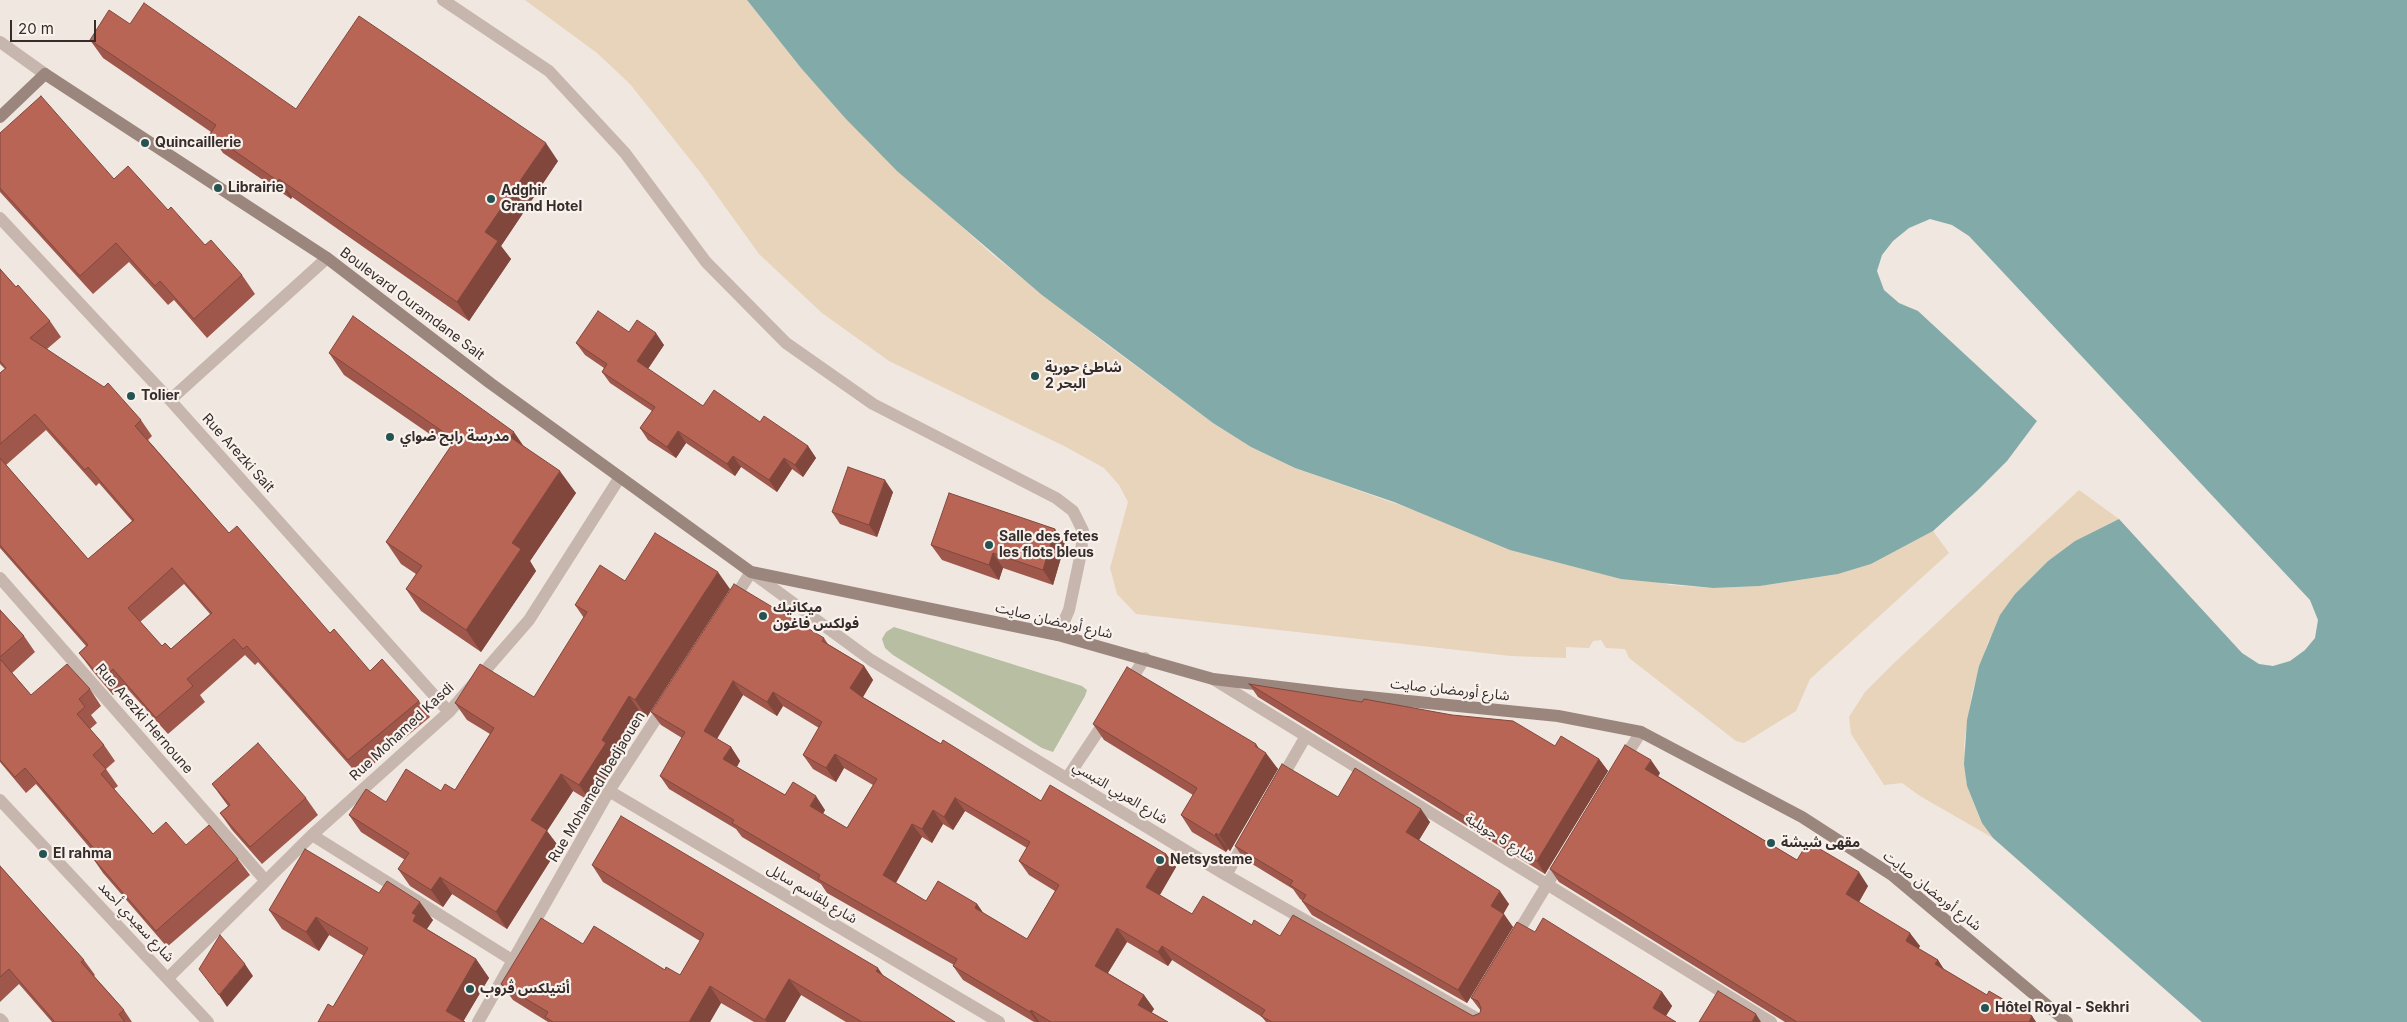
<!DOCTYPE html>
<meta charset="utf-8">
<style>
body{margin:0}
#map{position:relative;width:2407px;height:1022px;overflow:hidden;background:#f0e7e0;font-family:Inter,sans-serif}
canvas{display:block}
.scale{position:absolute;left:10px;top:20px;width:86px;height:22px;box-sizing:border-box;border:2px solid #362d2b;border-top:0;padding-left:6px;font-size:15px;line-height:18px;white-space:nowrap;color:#362d2b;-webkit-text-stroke:4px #f8f1ec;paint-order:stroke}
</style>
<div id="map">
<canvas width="2407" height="1022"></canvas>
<div class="scale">20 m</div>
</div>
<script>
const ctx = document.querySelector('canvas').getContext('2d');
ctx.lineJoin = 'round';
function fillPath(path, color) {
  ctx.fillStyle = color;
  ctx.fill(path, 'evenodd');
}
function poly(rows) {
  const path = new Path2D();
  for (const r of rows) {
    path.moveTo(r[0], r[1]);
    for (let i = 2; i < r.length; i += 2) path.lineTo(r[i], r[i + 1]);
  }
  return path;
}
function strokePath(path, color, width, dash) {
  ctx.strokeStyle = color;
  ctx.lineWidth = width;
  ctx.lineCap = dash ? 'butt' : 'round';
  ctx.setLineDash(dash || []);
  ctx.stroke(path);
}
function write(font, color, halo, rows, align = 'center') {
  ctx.font = font + ' Inter,"Noto Sans Arabic",sans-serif';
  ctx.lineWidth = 4.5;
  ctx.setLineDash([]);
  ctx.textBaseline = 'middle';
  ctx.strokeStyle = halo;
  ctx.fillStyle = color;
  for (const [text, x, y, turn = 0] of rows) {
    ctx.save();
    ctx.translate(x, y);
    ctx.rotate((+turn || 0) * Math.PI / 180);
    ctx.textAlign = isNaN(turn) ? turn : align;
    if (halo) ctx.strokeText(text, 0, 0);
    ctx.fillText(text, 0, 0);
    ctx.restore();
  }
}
const green = poly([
 [894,627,1082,686,1087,690,1085,696,1053,752,1042,748,893,655,885,648,882,639,886,632]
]);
const sand = poly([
 [525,0,747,0,801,68,871,145,993,255,1106,344,1213,423,1251,447,1295,468,1428,515,1670,585,1713,588,1760,586,1838,574,1871,564,1933,531,1949,553,1810,679,1796,711,1744,743,1736,741,1629,658,1625,649,1606,648,1601,640,1593,641,1589,648,1566,647,1566,658,1511,656,1136,614,1117,594,1110,568,1128,502,1119,485,1104,468,1066,447,889,361,822,313,759,254,700,172,630,84,597,53],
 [2079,490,2119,519,2075,541,2048,561,2015,594,1988,642,1972,693,1964,744,1967,786,1982,823,1993,838,1920,796,1902,783,1884,785,1851,734,1849,717,1865,692,1894,663]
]);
const water = poly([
 [747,0,2407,0,2407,1022,2202,1022,1993,838,1982,823,1967,786,1964,764,1967,720,1979,666,2000,615,2015,594,2048,561,2075,541,2119,519,2242,653,2259,664,2273,666,2290,661,2305,650,2315,638,2318,620,2310,600,1969,236,1952,225,1930,219,1909,228,1893,241,1882,255,1877,271,1884,290,1899,303,1918,311,2037,421,2007,461,1977,491,1933,531,1871,564,1838,574,1760,586,1713,588,1621,579,1510,550,1394,502,1295,468,1251,447,1213,423,1042,295,897,171,846,119,801,68]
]);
const minor = poly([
 [443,0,549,71,625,153,706,262,786,343,873,404,1056,498,1073,511,1083,531,1081,553,1069,610,1058,635],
 [0,42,45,74],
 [0,218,170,400,449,712],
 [170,400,327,258],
 [0,578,265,880],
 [732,602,751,572,871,660,1226,875,1483,1022],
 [1213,679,1771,1022],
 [1127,686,1145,658],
 [1622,762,1641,732],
 [1067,778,1107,718],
 [1280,781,1306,736],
 [609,791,999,1022],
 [312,835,512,960],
 [1226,875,1247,838],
 [1514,939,1562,860],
 [168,978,312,835,449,712,529,620,620,477],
 [0,1019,3,1022],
 [478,1022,609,791,665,705]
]);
const tertiary = poly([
 [0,800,208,1022]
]);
const secondary = poly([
 [0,117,45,74,327,258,490,383,751,572,1058,635,1213,679,1338,694,1558,716,1641,732,1802,817,1892,875,2067,1022]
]);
const wall = poly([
 [130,24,296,109,558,161,501,246,511,259,469,321,292,197,291,199,223,153,210,134,211,132,103,58,90,40],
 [0,133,114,179,168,210,205,245,242,275,255,294,207,338,174,300,168,305,129,262,93,294,0,192],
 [0,269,16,287,50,321,61,337,47,349,141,420,152,436,148,440,229,533,330,633,370,671,419,701,430,717,359,776,258,662,255,665,245,655,200,695,205,702,168,734,124,685,113,695,91,669,79,653,86,646,0,548,0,373,5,369,0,364],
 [46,430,96,486,99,483,132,521,88,559,6,465],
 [184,584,210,614,171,649,162,646,140,622],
 [629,332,664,345,648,369,703,406,760,422,808,446,816,458,803,477,792,469,777,492,741,467,735,476,686,443,676,458,648,440,640,428,652,411,610,383,602,372,604,368,585,355,576,343],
 [329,353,525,447,576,493,530,561,536,571,481,652,421,611,406,589,416,574,401,564,386,542,450,448,344,375],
 [893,492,877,537,840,524,832,512],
 [1065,544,1053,585,1003,568,999,580,942,560,931,545],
 [625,581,730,589,647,717,641,713,615,756,618,760,591,802,573,791,547,831,559,847,507,929,452,894,443,907,410,886,398,869,405,860,361,832,349,815,386,802,441,791,455,790,490,734,467,720,455,703,534,697,584,618,575,605],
 [0,610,24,636,35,652,12,673,31,695,90,689,101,706,91,715,97,723,90,729,104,745,115,761,106,769,118,786,114,789,153,834,186,845,238,859,250,875,167,947,103,873,92,857,95,854,36,784,26,793,0,762],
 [824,638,828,644,864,666,873,680,863,697,941,744,1041,801,1166,854,1176,867,1160,895,1192,914,1252,925,1473,1016,1480,1013,1481,1011,1471,998,1535,932,1662,992,1672,1006,1666,1016,1676,1022,1266,1022,1262,1017,1172,960,1168,966,1127,942,1108,973,1144,995,1154,1009,1151,1012,1168,1022,1034,1022,963,980,953,966,954,965,827,893,821,884,742,837,736,829,669,789,660,776,682,738,661,725,651,712],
 [743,695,777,716,783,706,819,728,803,755,813,769,836,782,844,768,873,785,847,828,823,814,825,810,785,795,737,767,740,761,731,747,717,739],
 [965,811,1027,848,1019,861,1029,875,1055,891,1027,939,983,913,977,904,926,901,896,883,922,837,932,843,943,824,953,830],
 [1249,684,1555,746,1599,759,1608,771,1545,874,1258,697],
 [1093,724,1259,749,1278,769,1230,851,1228,849,1226,852,1192,832,1181,815,1193,795,1104,740],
 [1660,773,1658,776,1797,860,1868,886,1859,902,1920,946,1918,949,1938,960,1944,970,1987,995,2032,1016,2036,1022,1785,1022,1559,882,1550,869],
 [212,784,306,798,318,815,262,864,232,830,220,813,228,806],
 [1338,797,1430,822,1419,840,1509,904,1503,914,1513,927,1467,1003,1312,915,1302,901,1303,901,1300,899,1293,889,1244,859,1235,846],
 [592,865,883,976,955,1022,846,1022,801,995,785,1022,754,1022,721,1003,710,1022,548,1022,513,1000,501,984,583,944,665,970,680,975,700,941,603,882],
 [0,866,84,960,95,975,94,976,124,1010,132,1022,52,1022,19,984,0,1002],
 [379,893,433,920,427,929,476,959,489,978,463,1021,333,1007,364,956,329,935,319,951,282,929,269,910]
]);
const shadedWall = poly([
 [546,143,558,161,501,246,511,259,469,321,457,302,485,232],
 [279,179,292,197,291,199,278,181],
 [656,333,664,345,645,373,637,361],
 [678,431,686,443,676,458,667,447],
 [514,432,529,454,510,437],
 [808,446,816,458,803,477,795,465],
 [733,456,741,467,735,476,727,464],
 [784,458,792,469,777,492,769,480],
 [560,471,576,493,530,561,536,571,481,652,466,630,512,543],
 [885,480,893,492,877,537,869,525],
 [1055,529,1065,544,1053,585,1043,570],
 [993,553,1003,568,999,580,989,565],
 [718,572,730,589,647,717,635,700],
 [864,666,873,680,860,702,850,688],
 [733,681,743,695,713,745,704,731],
 [773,692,783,706,777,716,767,702],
 [629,696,641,713,615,756,618,760,591,802,579,785,602,740],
 [1256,744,1264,756,1266,753,1278,769,1230,851,1219,835],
 [731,747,740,761,733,773,723,759],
 [835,754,844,768,836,782,826,768],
 [1599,759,1608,771,1545,874,1537,861],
 [1651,760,1660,773,1655,782,1645,769],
 [561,774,573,791,547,831,559,847,507,929,496,912,531,820],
 [816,796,825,810,819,820,810,806],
 [955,798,965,811,953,830,944,817],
 [1421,809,1430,822,1416,845,1406,832],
 [933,810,943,824,932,843,922,829],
 [912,824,922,837,892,889,883,875],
 [1216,833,1228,849,1226,852,1215,836],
 [1166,854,1176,867,1156,901,1146,887],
 [1859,872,1868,886,1856,907,1846,894],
 [440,877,452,894,443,907,431,890],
 [1500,891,1509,904,1500,920,1491,906],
 [420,902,433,920,426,930,413,921,412,913],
 [977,904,987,918,975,908],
 [1504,914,1513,927,1467,1003,1458,990],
 [316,917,329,935,319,951,306,932],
 [1117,928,1127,942,1104,979,1095,966],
 [1910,933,1920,946,1915,955,1906,941],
 [1162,946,1172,960,1168,966,1158,952],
 [476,959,489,978,463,1022,446,1011],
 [1938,960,1947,974,1935,964],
 [245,964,253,976,227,1007,219,995],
 [878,968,889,984,876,971],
 [789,979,801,995,785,1022,767,1022,765,1020],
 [710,986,721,1003,710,1022,689,1022],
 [1662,992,1672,1006,1662,1022,1653,1008],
 [1144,995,1154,1009,1148,1019,1138,1005],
 [1031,1010,1039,1022,1037,1022,1030,1012],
 [1756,1014,1761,1022,1752,1022],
 [2032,1016,2036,1022,2029,1022]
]);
const building = poly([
 [144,3,296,109,359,16,546,143,485,232,498,241,457,302,279,179,278,181,210,134,216,125,90,40,109,10,130,24,144,3],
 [41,96,114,179,128,166,168,210,171,207,205,245,211,240,242,275,194,319,160,281,155,286,116,243,80,276,0,188,0,133,41,96],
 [0,269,16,287,18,285,50,321,30,338,104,387,108,383,141,420,135,426,229,533,237,526,330,633,334,629,370,671,382,659,419,701,348,760,247,646,243,649,234,639,187,679,193,686,156,718,113,669,102,679,79,653,88,645,0,545,0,458,88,559,134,520,88,467,85,470,35,414,0,444,0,373,6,368,0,361,0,269],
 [172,568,212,613,171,649,165,643,162,646,128,608,172,568],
 [598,311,629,332,637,320,656,333,637,361,703,406,714,390,760,422,764,416,808,446,795,465,784,458,769,480,733,456,727,464,678,431,667,447,640,428,655,407,602,372,607,364,576,343,598,311],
 [353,316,514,432,510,437,560,471,512,543,521,549,466,630,406,589,422,566,386,542,455,440,329,353,353,316],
 [848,467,885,480,869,525,832,512,848,467],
 [949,493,1055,529,1043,570,993,553,989,565,931,545,949,493],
 [655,533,718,572,635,700,629,696,602,740,606,743,579,785,561,774,531,820,547,830,496,912,440,877,431,890,398,869,409,853,349,815,366,789,386,802,406,769,441,791,445,784,455,790,494,728,455,703,480,664,534,697,587,612,575,605,600,565,625,581,655,533],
 [734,584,824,638,822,641,864,666,850,688,862,697,941,744,943,740,1041,801,1050,785,1166,854,1146,887,1192,914,1203,896,1252,925,1254,920,1280,936,1293,915,1473,1016,1480,1013,1481,1008,1478,1001,1471,998,1517,922,1535,932,1543,918,1662,992,1653,1008,1676,1022,1272,1022,1261,1016,1265,1010,1162,946,1158,952,1117,928,1095,966,1144,995,1138,1005,1168,1022,1051,1022,1031,1010,1030,1012,953,966,957,959,818,879,820,875,732,823,734,820,660,776,685,732,651,712,734,584],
 [733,681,767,702,773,692,822,722,803,755,826,768,835,754,877,779,847,828,810,806,816,796,793,782,785,795,723,759,731,747,704,731,733,681],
 [955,798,1030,842,1019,861,1059,885,1027,939,975,908,977,904,938,881,926,901,883,875,912,824,922,829,933,810,944,817,955,798],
 [0,610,24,636,0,657,0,610],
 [0,659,31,695,67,664,90,689,79,699,85,707,77,714,104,745,93,755,106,769,101,774,153,834,166,822,186,845,209,825,238,859,156,931,92,857,97,852,25,768,15,777,0,760,0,659],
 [1127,667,1256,744,1255,746,1266,753,1219,835,1216,833,1215,836,1181,815,1197,788,1093,724,1127,667],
 [1249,684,1362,702,1364,699,1452,715,1513,721,1555,746,1561,736,1599,759,1537,861,1249,684],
 [258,743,306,798,250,847,220,813,230,805,212,784,258,743],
 [1625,745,1651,760,1645,769,1797,860,1808,842,1859,872,1846,894,1910,933,1906,941,1938,960,1935,964,1987,995,1989,991,2032,1016,2029,1022,1797,1022,1550,869,1625,745],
 [1282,764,1338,797,1355,768,1421,809,1406,832,1500,891,1491,906,1504,914,1458,990,1302,901,1306,895,1290,885,1293,881,1235,846,1282,764],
 [621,816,878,968,876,971,955,1022,862,1022,789,979,765,1020,710,986,689,1022,553,1022,545,1017,548,1012,501,984,541,918,583,944,594,926,665,970,666,967,680,975,704,934,592,865,621,816],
 [305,849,379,893,387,881,420,902,412,913,416,915,413,921,476,959,446,1011,465,1022,318,1022,328,1004,333,1007,368,948,316,917,306,932,269,910,305,849],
 [0,866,84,960,81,962,124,1010,119,1014,125,1022,55,1022,9,969,0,977,0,866],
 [220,935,245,964,219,995,199,969,220,935],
 [1718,991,1756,1014,1752,1022,1699,1022,1718,991]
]);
const markers = [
 [145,143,5,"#255352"],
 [218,188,5,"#255352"],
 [491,199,5,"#255352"],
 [1035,376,5,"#255352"],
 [131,396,5,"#255352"],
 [390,437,5,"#255352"],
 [989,545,5,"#255352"],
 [763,616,5,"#255352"],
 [1771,843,5,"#255352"],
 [43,854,5,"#255352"],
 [1160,860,5,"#255352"],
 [470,989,5,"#255352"],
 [1985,1008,5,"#255352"]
];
const poiNames = [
 ["Quincaillerie",155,143],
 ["Librairie",228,188],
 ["Adghir",501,191],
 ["Grand Hotel",501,207],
 ["شاطئ حورية",1045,368],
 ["البحر 2",1045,384],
 ["Tolier",141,396],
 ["مدرسة رابح ضواي",400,437],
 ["Salle des fetes",999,537],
 ["les flots bleus",999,553],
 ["ميكانيك",773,608],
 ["فولكس فاغون",773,624],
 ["مقهى شيشة",1781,843],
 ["El rahma",53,854],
 ["Netsysteme",1170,860],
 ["أنتيلكس ڨروب",480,989],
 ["Hôtel Royal - Sekhri",1995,1008]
];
const streetNames = [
 ["Boulevard Ouramdane Sait",412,304,37],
 ["Rue Arezki Sait",238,453,48],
 ["شارع أورمضان صايت",1054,621,13],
 ["شارع أورمضان صايت",1450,690,6],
 ["Rue Arezki Hernoune",144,719,49],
 ["Rue Mohamed Kasdi",402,732,-43],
 ["Rue Mohamed Ibedjaouen",597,787,-59],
 ["شارع العربي التبسي",1120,793,31],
 ["شارع 5 جويلية",1500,838,32],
 ["شارع أورمضان صايت",1932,891,38],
 ["شارع بلقاسم سايل",812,894,31],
 ["شارع سعيدي أحمد",136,922,47]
];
fillPath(green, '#b7bea1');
fillPath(sand, '#e7d4bb');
fillPath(water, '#82aaa8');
strokePath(minor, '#c7b6ad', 12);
strokePath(tertiary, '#c7b6ad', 12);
strokePath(secondary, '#9b867e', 12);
fillPath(wall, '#9e574a');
fillPath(shadedWall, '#81473c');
fillPath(building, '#b86556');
strokePath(building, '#81473c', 1);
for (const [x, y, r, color] of markers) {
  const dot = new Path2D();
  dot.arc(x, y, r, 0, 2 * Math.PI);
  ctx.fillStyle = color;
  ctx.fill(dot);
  strokePath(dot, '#f8f1ec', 2);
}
write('bold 14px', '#362d2b', '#f8f1ec', poiNames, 'left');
write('14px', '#362d2b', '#f8f1ec', streetNames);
</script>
